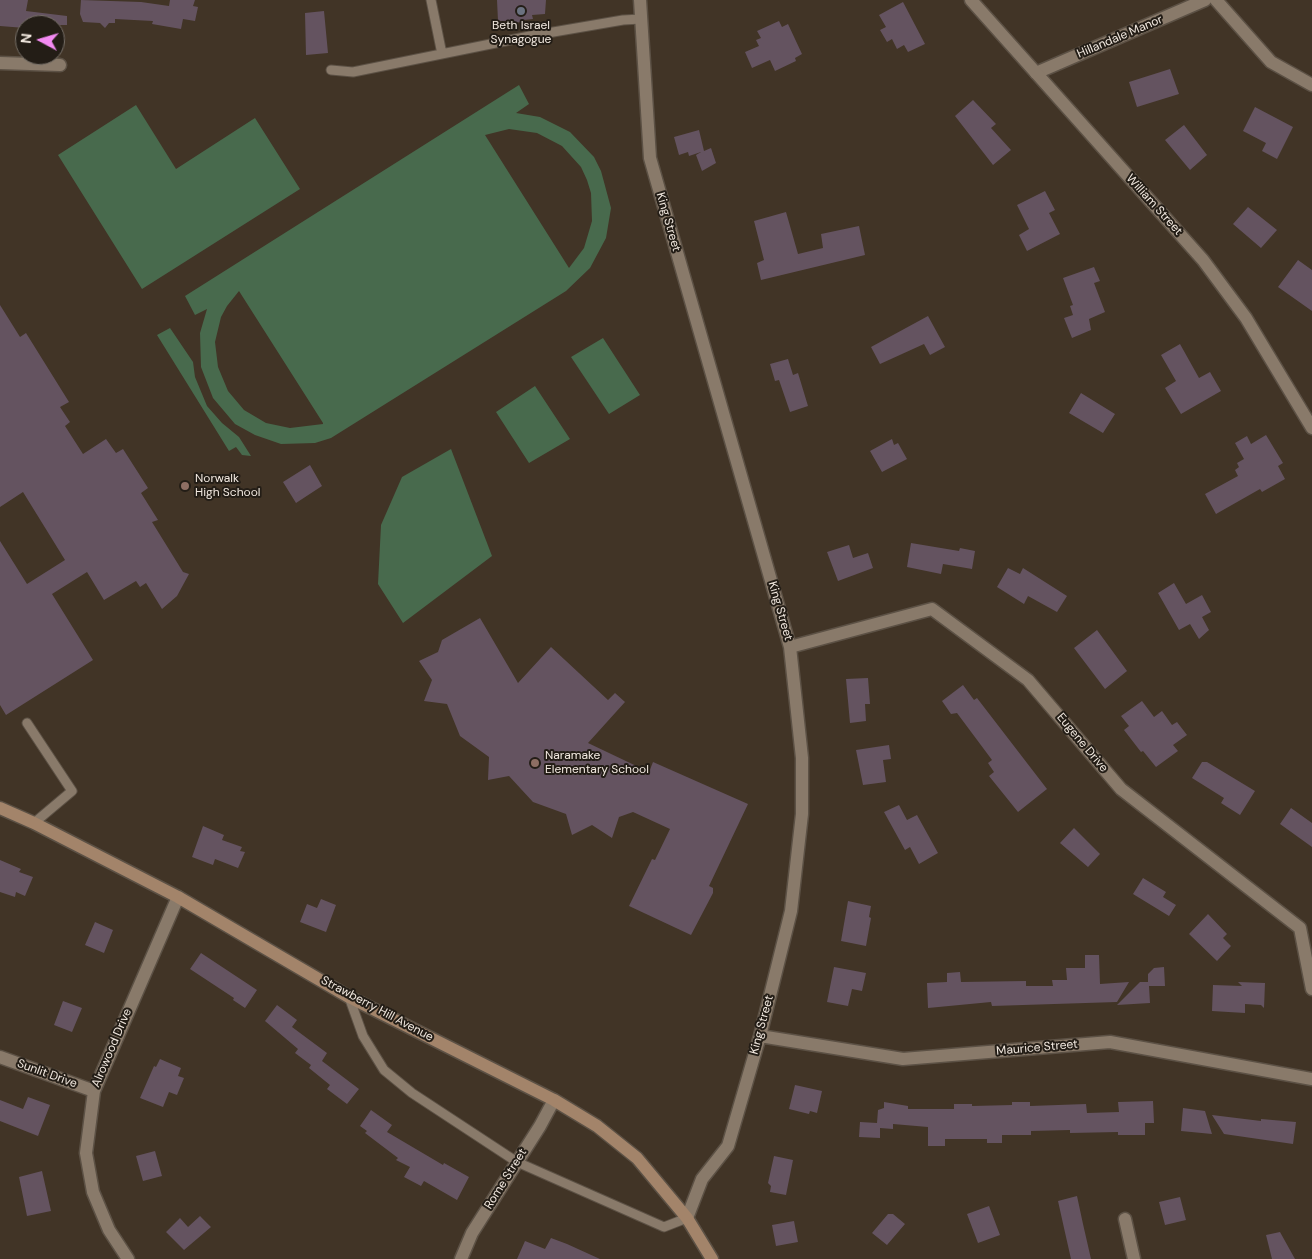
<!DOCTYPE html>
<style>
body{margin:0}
#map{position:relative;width:1312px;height:1259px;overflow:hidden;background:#413426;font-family:"DM Sans",sans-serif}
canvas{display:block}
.north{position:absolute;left:15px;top:15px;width:50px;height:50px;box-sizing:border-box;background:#231d16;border:1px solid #766f67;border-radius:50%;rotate:276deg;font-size:14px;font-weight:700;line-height:20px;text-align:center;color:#f2e9e0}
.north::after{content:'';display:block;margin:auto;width:18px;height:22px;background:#f38af2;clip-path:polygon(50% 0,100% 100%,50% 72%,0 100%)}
</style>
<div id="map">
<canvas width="1312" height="1259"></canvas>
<div class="north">N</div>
</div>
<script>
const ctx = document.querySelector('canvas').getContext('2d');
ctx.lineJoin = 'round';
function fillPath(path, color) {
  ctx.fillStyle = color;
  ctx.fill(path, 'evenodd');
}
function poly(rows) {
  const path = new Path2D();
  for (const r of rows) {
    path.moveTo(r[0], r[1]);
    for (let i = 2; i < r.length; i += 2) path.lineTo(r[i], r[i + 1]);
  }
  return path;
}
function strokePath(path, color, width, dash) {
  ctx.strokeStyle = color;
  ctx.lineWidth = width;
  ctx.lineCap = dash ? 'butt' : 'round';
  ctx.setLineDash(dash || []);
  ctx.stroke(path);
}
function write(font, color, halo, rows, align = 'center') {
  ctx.font = font + ' "DM Sans",sans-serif';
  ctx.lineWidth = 4;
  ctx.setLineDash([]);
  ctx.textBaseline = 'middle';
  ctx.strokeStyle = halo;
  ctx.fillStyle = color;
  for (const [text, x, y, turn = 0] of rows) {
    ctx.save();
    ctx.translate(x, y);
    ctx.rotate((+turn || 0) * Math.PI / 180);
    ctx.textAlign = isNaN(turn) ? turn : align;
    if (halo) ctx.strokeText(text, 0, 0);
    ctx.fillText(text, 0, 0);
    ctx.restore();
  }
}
const green = poly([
 [519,85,529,104,516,113,540,117,570,132,594,157,601,171,611,208,606,238,590,268,566,291,331,438,315,443,281,444,255,435,235,424,213,398,201,367,200,333,207,309,195,315,185,296],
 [509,129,537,133,562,146,581,167,587,180,591,193,592,221,584,248,569,268,485,135],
 [239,291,323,423,323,424,290,428,266,423,244,410,228,391,218,367,215,342,221,317,227,306],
 [136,105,176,169,255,118,300,189,142,289,58,155],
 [170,328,193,362,195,377,207,406,222,423,239,437,251,456,242,455,236,447,229,451,157,335],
 [603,338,640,395,609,414,571,357],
 [535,386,570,439,529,463,496,412],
 [451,449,492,556,403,623,378,584,381,525,402,477]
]);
const building = poly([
 [0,0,28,0,26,11,67,16,67,25,25,25,25,28,0,26],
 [81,0,141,2,169,6,170,0,195,0,193,6,198,7,195,21,183,19,181,29,152,24,153,21,115,19,115,23,109,23,105,28,100,23,83,22,80,14],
 [497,0,546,0,545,14,532,15,533,19,524,20,524,22,507,23,506,21,498,21],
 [903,2,925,44,908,52,904,45,897,49,892,39,887,42,880,30,886,27,879,15],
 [324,11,328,53,306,55,305,13],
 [779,21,782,27,788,24,802,54,795,58,796,61,775,71,770,60,752,68,745,52,759,46,756,40,761,38,757,31],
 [1170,69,1179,94,1137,107,1129,82],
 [973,100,996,124,991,128,1011,150,993,165,955,116],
 [1255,107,1293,127,1277,159,1262,151,1266,143,1243,131],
 [1184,125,1207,155,1190,170,1165,140],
 [699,130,704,151,711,148,716,163,702,171,696,155,701,152,689,156,688,152,679,155,674,137],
 [1045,191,1055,210,1049,213,1060,234,1027,251,1019,235,1029,229,1017,205],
 [1248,207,1277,230,1261,248,1233,224],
 [786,212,798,254,823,248,821,234,859,226,865,255,761,280,757,263,764,260,754,221],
 [1298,260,1312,270,1312,311,1278,287],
 [1094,267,1100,281,1094,283,1105,312,1089,319,1091,330,1072,338,1064,318,1073,315,1070,306,1073,305,1063,278],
 [0,305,20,337,26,333,69,402,60,407,70,422,65,426,83,454,106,439,116,453,123,449,148,488,141,493,158,520,152,522,183,572,189,574,177,596,162,609,146,583,140,587,136,581,104,600,87,572,52,594,93,660,6,715,0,705,0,541,27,584,65,560,23,492,0,507],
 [928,316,945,347,930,355,924,344,880,364,871,347],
 [1180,344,1199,378,1210,372,1221,391,1181,414,1165,388,1176,381,1161,355],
 [788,359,793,375,798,373,808,406,790,412,779,380,775,381,770,364],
 [1081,393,1115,414,1103,433,1069,413],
 [1266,435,1283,463,1278,466,1285,479,1262,492,1260,489,1216,514,1205,494,1238,476,1235,470,1239,467,1237,463,1244,459,1235,443,1247,436,1251,444],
 [892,439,894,445,898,443,907,459,882,472,870,451],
 [310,465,322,486,296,503,283,482],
 [911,543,959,551,960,548,975,551,972,569,943,564,941,574,907,567],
 [849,545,853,558,868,553,873,568,838,581,827,552],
 [1008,568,1020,574,1023,568,1067,596,1057,612,1028,596,1024,604,997,587],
 [1174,583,1186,604,1202,595,1211,612,1202,617,1209,630,1199,639,1190,624,1179,630,1158,593],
 [480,618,518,683,551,647,608,700,615,693,625,702,588,743,649,772,653,762,748,804,709,886,713,888,713,893,691,935,629,906,652,859,655,860,670,829,633,812,619,817,612,838,592,825,572,835,566,814,533,802,509,776,488,780,489,757,460,736,447,704,424,701,432,680,419,661,438,652,442,640],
 [1097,630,1127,671,1105,689,1074,648],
 [868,678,870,704,865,704,866,721,850,723,846,679],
 [963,685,974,700,977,698,1047,789,1018,812,989,776,994,772,988,763,992,760,957,713,951,714,942,701],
 [1142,701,1154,717,1162,711,1172,725,1177,722,1187,735,1173,745,1178,751,1156,767,1143,751,1141,752,1124,730,1129,726,1121,716],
 [889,745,891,759,883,760,886,782,863,785,856,750],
 [1202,762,1207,762,1255,791,1240,815,1221,803,1224,798,1192,778],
 [899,805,907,820,917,815,938,853,919,864,910,847,905,850,884,812],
 [1291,808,1312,823,1312,847,1280,824],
 [203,826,224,835,222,840,242,847,240,851,245,852,238,868,215,859,213,865,192,857],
 [1074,828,1100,854,1088,867,1060,843],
 [0,860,21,869,19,872,33,877,25,896,16,892,15,897,0,892],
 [1143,878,1166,892,1163,897,1176,905,1169,916,1133,894],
 [321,899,336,905,326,932,300,922,307,904,317,908],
 [848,901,871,906,869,917,871,918,866,946,841,941],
 [1208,914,1227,934,1223,938,1231,946,1217,961,1189,934],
 [95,922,113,930,104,953,85,945],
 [201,953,257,990,245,1008,233,1000,234,998,190,969],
 [1085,955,1099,955,1100,984,1129,982,1117,1002,992,1006,991,1002,928,1008,927,983,947,982,947,973,960,972,961,982,1026,981,1026,986,1053,986,1052,980,1067,980,1066,968,1085,968],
 [834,967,866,973,862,991,852,989,848,1006,827,1002],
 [1164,967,1165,986,1149,986,1150,1003,1117,1005,1140,982,1148,982,1148,974,1154,968],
 [1238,982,1265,983,1264,1008,1261,1005,1245,1004,1245,1013,1212,1011,1213,985,1242,986],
 [63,1001,82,1008,72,1032,54,1025],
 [277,1005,297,1020,292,1027,327,1053,322,1061,359,1089,347,1104,327,1089,330,1085,309,1068,311,1065,295,1053,298,1049,265,1021],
 [160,1059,181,1068,178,1076,184,1078,177,1095,169,1092,163,1107,140,1098,154,1066,156,1067],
 [795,1085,822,1091,817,1113,810,1111,809,1114,789,1109],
 [28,1097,50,1105,38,1136,0,1121,0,1100,23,1109],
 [1153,1101,1154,1123,1145,1123,1145,1135,1118,1135,1118,1132,1070,1133,1070,1130,1031,1131,1031,1135,1002,1135,1002,1143,987,1143,987,1139,945,1139,945,1146,928,1146,928,1127,893,1124,893,1129,880,1128,880,1138,859,1137,860,1122,877,1123,878,1110,884,1108,884,1102,908,1106,908,1109,954,1109,954,1104,972,1104,972,1106,1012,1105,1012,1102,1030,1102,1030,1106,1086,1104,1087,1113,1119,1112,1118,1102],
 [1183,1108,1205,1111,1212,1134,1181,1131],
 [371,1110,392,1125,387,1132,443,1165,444,1163,469,1177,457,1200,424,1181,421,1186,404,1177,410,1167,396,1160,398,1158,365,1133,367,1131,360,1126],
 [1212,1115,1261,1121,1261,1119,1296,1122,1293,1144,1224,1134],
 [155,1151,162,1176,143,1181,136,1156],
 [774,1156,793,1160,786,1195,770,1192,771,1186,768,1183],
 [42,1171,51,1211,27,1216,19,1177],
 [1077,1196,1083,1224,1091,1259,1071,1259,1064,1228,1058,1201],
 [1180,1197,1186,1220,1165,1225,1159,1202],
 [989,1206,1000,1235,978,1243,967,1214],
 [888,1214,893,1214,905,1224,887,1245,872,1233],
 [200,1216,211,1227,184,1250,166,1232,180,1218,188,1227],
 [794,1221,798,1242,776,1246,772,1225],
 [1280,1232,1295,1259,1272,1259,1266,1235],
 [551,1238,567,1244,600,1259,517,1259,525,1241,545,1249]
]);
const service = poly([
 [431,0,442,54],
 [331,70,353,72,530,36,623,20,641,19],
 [27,723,72,791,34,823],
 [349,997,363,1036,384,1070,412,1093,517,1162,664,1227,687,1218]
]);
const minor = poly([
 [640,0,650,158,790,647,802,758,802,814,791,911,760,1036,728,1146,702,1179,687,1218],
 [1216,0,1271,62,1312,85],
 [0,63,60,65],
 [1036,73,1205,0],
 [790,647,932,609,1028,680,1121,789,1300,928,1312,989],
 [760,1036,903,1059,1110,1042,1312,1079],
 [0,1057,94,1091],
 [1125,1219,1134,1259],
 [128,1259,109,1230,93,1192,86,1153,94,1091,178,897],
 [461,1259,472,1233,540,1126,554,1100]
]);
const tertiary = poly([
 [971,0,1203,260,1246,318,1312,428]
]);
const secondary = poly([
 [0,808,34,823,178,897,349,997,554,1100,597,1126,637,1158,687,1218,712,1259]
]);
const markers = [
 [521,11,5,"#6b7280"],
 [185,486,5,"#8d6e63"],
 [535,763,5,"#8d6e63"]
];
const poiNames = [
 ["Beth Israel",521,26,"center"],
 ["Synagogue",521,40,"center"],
 ["Norwalk",195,479],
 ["High School",195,493],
 ["Naramake",545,756],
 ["Elementary School",545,770]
];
const streetNames = [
 ["Hillandale Manor",1120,37,-23],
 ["William Street",1154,205,48],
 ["King Street",668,222,74],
 ["King Street",780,611,74],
 ["Eugene Drive",1082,743,50],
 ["Strawberry Hill Avenue",377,1009,28],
 ["King Street",762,1025,-75],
 ["Alrowood Drive",112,1048,-67],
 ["Maurice Street",1037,1048,-5],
 ["Sunlit Drive",47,1074,20],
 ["Rome Street",506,1179,-58]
];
fillPath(green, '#486a4d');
fillPath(building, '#645360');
strokePath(service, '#5c5145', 11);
strokePath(minor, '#5c5145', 15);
strokePath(tertiary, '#5c5145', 15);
strokePath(secondary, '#5c5145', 15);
strokePath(service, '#897a6a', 9);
strokePath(minor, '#897a6a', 12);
strokePath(tertiary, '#897a6a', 12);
strokePath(secondary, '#a3846a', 12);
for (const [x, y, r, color] of markers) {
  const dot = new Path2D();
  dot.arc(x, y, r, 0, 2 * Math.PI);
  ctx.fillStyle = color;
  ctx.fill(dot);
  strokePath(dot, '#231d16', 2);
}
write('12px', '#f2e9e0', '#231d16', poiNames, 'left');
write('12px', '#f2e9e0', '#231d16', streetNames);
</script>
